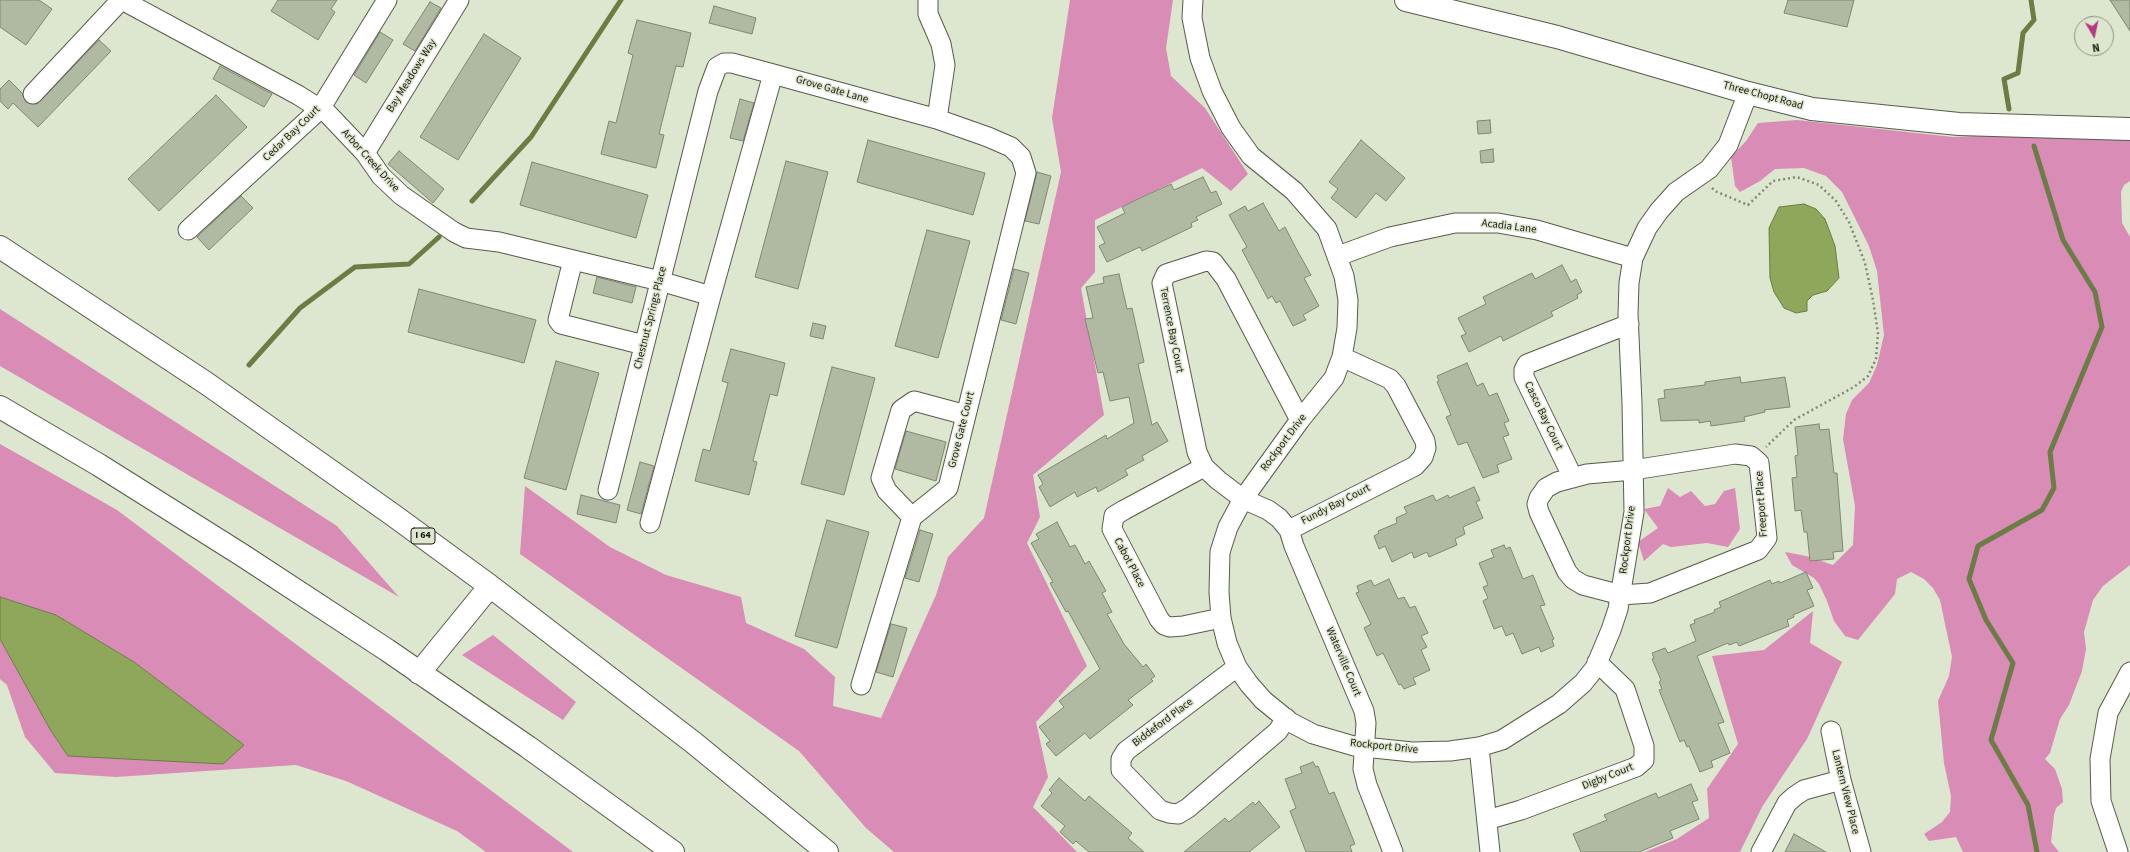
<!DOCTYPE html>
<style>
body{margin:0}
#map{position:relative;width:2130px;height:852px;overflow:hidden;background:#dde6ce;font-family:"Source Sans 3",sans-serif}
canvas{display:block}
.north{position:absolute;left:2074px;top:16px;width:40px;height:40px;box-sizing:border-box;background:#dde6ce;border:1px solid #8e9583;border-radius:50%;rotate:171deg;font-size:11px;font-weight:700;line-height:16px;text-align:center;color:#181b13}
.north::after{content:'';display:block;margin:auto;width:14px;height:18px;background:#b53786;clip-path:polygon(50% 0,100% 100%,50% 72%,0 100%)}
</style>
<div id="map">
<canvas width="2130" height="852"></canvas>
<div class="north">N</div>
</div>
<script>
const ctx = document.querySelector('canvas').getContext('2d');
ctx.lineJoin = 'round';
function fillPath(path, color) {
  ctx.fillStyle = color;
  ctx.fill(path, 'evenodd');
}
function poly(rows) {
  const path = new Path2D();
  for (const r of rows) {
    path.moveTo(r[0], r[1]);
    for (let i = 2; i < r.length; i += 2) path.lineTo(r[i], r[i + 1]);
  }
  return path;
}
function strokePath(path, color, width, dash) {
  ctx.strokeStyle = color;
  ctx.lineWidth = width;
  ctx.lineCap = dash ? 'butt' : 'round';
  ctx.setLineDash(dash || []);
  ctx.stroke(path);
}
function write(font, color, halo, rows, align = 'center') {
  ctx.font = font + ' "Source Sans 3",sans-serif';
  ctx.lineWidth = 3;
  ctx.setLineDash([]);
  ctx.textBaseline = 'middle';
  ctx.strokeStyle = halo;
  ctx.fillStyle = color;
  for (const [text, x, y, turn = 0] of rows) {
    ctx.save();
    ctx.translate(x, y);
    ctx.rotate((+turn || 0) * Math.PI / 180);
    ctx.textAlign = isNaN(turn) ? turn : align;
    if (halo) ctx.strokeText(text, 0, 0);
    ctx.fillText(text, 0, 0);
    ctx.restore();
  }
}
const forest = poly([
 [1070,0,1173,0,1166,48,1171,76,1205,108,1248,174,1231,191,1202,168,1095,220,1095,272,1081,288,1104,415,1033,475,1040,517,1027,543,1087,666,1036,722,1048,777,1033,807,1077,852,894,852,866,828,799,751,520,554,525,486,610,547,666,575,741,597,746,623,804,649,835,677,833,706,881,718,936,595,948,557,984,518,1061,172,1052,118],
 [1797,120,1953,137,1998,135,2042,138,2130,138,2130,181,2124,185,2121,192,2122,223,2130,237,2130,565,2103,586,2093,600,2084,632,2086,649,2082,671,2069,705,2060,719,2050,753,2045,759,2055,769,2062,789,2063,802,2056,808,2054,815,2051,842,2059,852,1963,852,1956,837,1929,841,1924,834,1942,822,1950,812,1951,796,1944,763,1938,701,1949,676,1952,657,1940,600,1933,588,1924,579,1911,572,1897,579,1895,594,1858,640,1845,636,1834,621,1827,601,1819,584,1814,578,1792,565,1785,552,1806,556,1833,565,1853,545,1855,506,1843,439,1846,414,1852,400,1869,383,1877,365,1884,335,1877,271,1869,246,1842,192,1826,176,1804,168,1775,169,1760,181,1740,192,1735,186,1731,157,1746,141,1758,123],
 [0,309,337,526,399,597,0,366],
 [0,444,117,510,573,852,486,852,457,831,346,781,296,765,116,777,55,773,25,737,7,685,0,679,0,639,51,731,68,756,243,745,134,662,56,615,0,597],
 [1668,488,1680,497,1691,491,1705,506,1715,504,1724,491,1735,488,1740,529,1728,547,1707,543,1671,547,1663,544,1644,561,1638,542,1658,528,1644,509,1660,506],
 [1813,611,1810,643,1842,662,1807,739,1762,807,1740,852,1645,852,1677,839,1709,818,1707,789,1738,744,1712,656,1764,650],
 [493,635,576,702,563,720,462,655]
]);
const water = poly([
 [1804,204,1816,209,1825,219,1835,246,1839,278,1827,291,1813,295,1807,301,1807,311,1796,313,1784,308,1774,292,1770,278,1769,228,1779,207,1804,204],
 [0,597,56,615,134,662,244,745,223,764,68,756,51,731,0,639,0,597]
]);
const stream = poly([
 [2009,109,2004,79,2018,73,2023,33,2034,20,2031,0],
 [2034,146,2063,240,2095,292,2102,327,2050,452,2054,488,2042,510,1978,546,1969,579,1986,620,2013,663,1991,740,2028,805,2037,852],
 [472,201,531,137,621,0],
 [249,365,300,308,355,267,409,264,439,237]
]);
const building = poly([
 [0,0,39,0,52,9,26,45,0,27,0,0],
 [278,0,337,0,331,9,335,12,318,40,271,11,278,0],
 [1788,0,1854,0,1847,27,1784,13,1788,0],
 [2110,0,2130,0,2130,31,2110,0],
 [430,2,441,8,415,51,403,44,430,2],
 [714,6,756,18,752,34,709,23,714,6],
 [637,20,691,33,683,67,676,66,659,134,664,135,656,168,601,154,609,121,616,123,633,55,628,53,637,20],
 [380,32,393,40,366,83,354,75,380,32],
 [484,34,521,58,458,160,420,137,484,34],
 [99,40,111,51,38,127,13,103,8,109,0,101,0,89,9,80,22,93,26,102,37,104,99,40],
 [220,66,272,94,264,107,213,79,220,66],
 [216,95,247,127,159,211,128,179,216,95],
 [740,99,754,103,743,141,730,138,740,99],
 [1490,120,1491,133,1478,134,1477,121,1490,120],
 [868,140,985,173,973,215,857,182,868,140],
 [1361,140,1405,178,1386,201,1376,193,1356,218,1331,198,1338,189,1329,182,1361,140],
 [1493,149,1494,162,1481,163,1480,151,1493,149],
 [399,151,444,189,433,203,388,164,399,151],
 [786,161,828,172,798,289,755,277,786,161],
 [532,162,648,195,636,238,520,205,532,162],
 [1037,172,1051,176,1039,224,1025,221,1037,172],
 [1203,177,1211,193,1216,191,1222,204,1196,217,1198,220,1191,223,1192,227,1142,251,1140,247,1107,262,1099,246,1105,243,1097,227,1125,213,1122,207,1138,199,1171,184,1174,190,1203,177],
 [241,196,253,208,209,250,197,237,241,196],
 [1263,203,1279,231,1285,227,1298,252,1311,275,1304,278,1319,306,1303,315,1306,320,1293,326,1280,301,1276,303,1272,296,1268,299,1242,250,1247,247,1229,215,1245,206,1248,211,1263,203],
 [927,230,970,241,938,358,895,346,927,230],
 [1562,265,1571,282,1576,279,1582,292,1577,295,1578,298,1551,312,1553,316,1503,341,1501,336,1469,352,1461,336,1466,334,1458,318,1486,304,1483,297,1532,273,1535,279,1562,265],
 [1014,269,1029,273,1016,324,1001,320,1014,269],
 [1119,274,1127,309,1132,308,1144,362,1138,364,1152,425,1157,422,1168,441,1142,456,1144,460,1125,470,1128,475,1098,492,1096,487,1077,497,1075,492,1050,507,1039,487,1043,484,1038,475,1106,435,1107,439,1134,423,1129,397,1110,401,1103,372,1098,373,1085,319,1093,318,1086,287,1104,283,1103,277,1119,274],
 [597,277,636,287,632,303,593,293,597,277],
 [419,289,536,320,524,363,408,332,419,289],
 [813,323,826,326,823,339,810,336,813,323],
 [731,349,785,363,777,396,770,394,753,461,757,462,749,495,695,481,703,449,710,451,728,383,722,381,731,349],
 [556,361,599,373,566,490,524,478,556,361],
 [1467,363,1477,386,1483,383,1489,396,1497,393,1509,421,1504,423,1509,435,1503,437,1512,459,1497,465,1499,472,1483,478,1467,442,1458,445,1446,417,1451,415,1437,382,1439,381,1437,376,1467,363],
 [832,367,875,378,844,495,801,484,832,367],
 [1740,377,1741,383,1785,377,1790,407,1764,410,1765,412,1744,417,1745,421,1711,426,1710,421,1699,423,1699,420,1661,421,1658,399,1665,398,1664,390,1705,385,1705,382,1740,377],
 [1819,424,1820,430,1829,429,1834,473,1837,473,1843,551,1833,552,1834,559,1810,561,1807,532,1804,532,1801,510,1795,511,1792,478,1797,477,1795,456,1798,455,1795,427,1819,424],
 [906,431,946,442,936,481,895,469,906,431],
 [640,462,654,466,641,514,627,510,640,462],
 [1474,487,1480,500,1476,502,1483,518,1463,527,1465,534,1455,539,1457,545,1429,557,1427,552,1414,558,1412,552,1392,562,1385,546,1379,549,1374,536,1379,533,1378,531,1397,523,1396,518,1407,513,1404,507,1433,495,1436,501,1448,495,1449,498,1474,487],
 [581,495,620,505,616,523,577,514,581,495],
 [827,520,869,532,837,648,795,636,827,520],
 [1057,522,1070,547,1075,545,1085,564,1089,561,1106,591,1102,593,1112,612,1107,614,1124,644,1143,667,1146,664,1155,676,1151,679,1153,681,1128,700,1133,705,1090,739,1085,733,1056,756,1046,744,1050,741,1039,727,1064,707,1059,701,1100,669,1068,611,1066,612,1050,583,1053,582,1031,543,1039,539,1036,534,1057,522],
 [920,530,933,534,919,582,905,578,920,530],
 [1504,545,1506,549,1510,547,1523,579,1533,575,1545,605,1540,606,1554,639,1552,640,1554,646,1541,652,1539,647,1522,654,1513,633,1506,636,1502,626,1494,629,1483,601,1488,598,1483,587,1488,585,1479,563,1494,557,1491,550,1504,545],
 [1806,572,1813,588,1807,590,1814,606,1793,615,1794,617,1787,620,1789,626,1739,646,1737,642,1729,645,1728,643,1697,656,1724,722,1718,724,1730,753,1711,761,1713,767,1700,772,1689,746,1687,747,1684,740,1680,742,1659,690,1662,689,1659,682,1661,680,1652,659,1654,658,1652,653,1665,648,1668,653,1696,641,1690,625,1695,623,1694,620,1715,612,1714,610,1721,607,1719,602,1770,580,1772,584,1779,581,1780,583,1806,572],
 [1389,579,1398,599,1404,597,1410,608,1415,606,1428,633,1421,636,1427,647,1421,650,1430,670,1413,678,1416,684,1404,689,1401,684,1399,685,1383,653,1377,656,1364,628,1371,624,1356,593,1359,592,1357,586,1371,580,1374,586,1389,579],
 [891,624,907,628,893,677,876,672,891,624],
 [1313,762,1316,767,1318,766,1329,794,1334,792,1355,844,1350,846,1352,852,1306,852,1290,811,1296,808,1285,779,1302,773,1300,767,1313,762],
 [1059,778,1085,801,1089,796,1132,833,1128,838,1144,852,1089,852,1076,841,1073,844,1060,832,1065,826,1041,806,1052,793,1049,790,1059,778],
 [1691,784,1698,800,1692,802,1699,819,1670,831,1673,838,1639,852,1581,852,1573,834,1607,820,1604,815,1656,793,1658,798,1691,784],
 [1259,801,1280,827,1249,852,1184,852,1225,818,1229,822,1253,802,1255,805,1259,801],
 [1794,834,1826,852,1785,852,1794,834]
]);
const path = poly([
 [1712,188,1715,191,1748,205,1773,181,1797,177,1819,185,1836,201,1849,222,1865,263,1873,300,1878,333,1876,359,1868,376,1854,387,1794,420,1766,447]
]);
const minor = poly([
 [122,0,298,95,328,114,365,153,381,176,401,195,454,232,466,238,499,242,660,281,711,296],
 [928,0,928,14,941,44,945,65,937,119],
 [1193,0,1192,18,1200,58,1212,91,1231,128,1251,156,1294,191,1327,229,1344,276,1348,300,1347,328,1342,357,1334,378,1300,420,1243,499,1228,527,1220,552,1219,592,1221,618,1227,643,1237,667,1249,684,1263,700,1290,722,1313,734,1354,746,1412,752,1450,751,1479,747,1502,740,1559,704,1583,683,1595,668,1611,630,1618,609,1634,512,1632,403,1628,314,1629,283,1633,258,1647,228,1659,211,1676,192,1709,169,1728,145,1748,93],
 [33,94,121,0],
 [365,153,459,0],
 [188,230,320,109,387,0],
 [1338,256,1390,237,1455,223,1498,223,1537,230,1633,258],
 [573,260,558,320,561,324,644,345],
 [1300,420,1226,279,1213,262,1206,261,1166,274,1162,283,1197,452,1204,467,1218,480,1243,499,1268,510,1279,518,1289,530,1294,546,1364,711,1366,723,1363,769,1367,785,1393,852],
 [1735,454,1751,456,1759,463,1767,538,1758,550,1650,593,1621,595,1583,585,1573,579,1567,572,1539,512,1537,504,1539,498,1546,488,1557,482,1587,474,1633,470,1735,454],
 [1204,467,1124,510,1114,516,1112,529,1159,619,1164,625,1170,627,1183,626,1221,618],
 [1573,478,1524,377,1524,370,1527,364,1629,324],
 [608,490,708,91,717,67,724,63,732,63,773,74,937,119,988,137,1011,147,1021,157,1026,173,948,488,912,517,861,685],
 [912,517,887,491,881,478,901,410,914,401,966,415],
 [650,523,711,296,773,74],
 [1289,530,1415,466,1423,457,1426,448,1425,441,1396,386,1390,379,1342,357],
 [1237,667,1126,751,1121,759,1121,770,1160,810,1169,813,1178,814,1188,808,1278,731,1286,718],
 [1831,731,1841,780,1861,852],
 [1479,747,1490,852],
 [1487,820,1521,810,1636,767,1644,760,1644,746,1625,689,1597,662],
 [1761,852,1787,803,1795,796,1804,790,1841,780],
 [2118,852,2101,801,2100,759,2108,713,2130,672]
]);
const major = poly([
 [1406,0,1557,37,1748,93,1812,109,1959,124,2130,129]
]);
const highway = poly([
 [0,247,206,383,393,515,490,586,694,743,827,852],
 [0,407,99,465,242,555,387,650,528,747,673,852],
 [419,673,490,586]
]);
const shields = [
 [423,536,24]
];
const shieldNames = [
 ["I 64",423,536]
];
const streetNames = [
 ["Bay Meadows Way",412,76,-58],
 ["Grove Gate Lane",832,90,16],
 ["Three Chopt Road",1763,96,15],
 ["Cedar Bay Court",292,134,-44],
 ["Arbor Creek Drive",370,161,48],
 ["Acadia Lane",1509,227,7],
 ["Chestnut Springs Place",651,318,-76],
 ["Terrence Bay Court",1171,330,79],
 ["Casco Bay Court",1543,416,64],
 ["Grove Gate Court",962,430,-76],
 ["Rockport Drive",1284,443,-53],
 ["Freeport Place",1762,504,-94],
 ["Fundy Bay Court",1336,505,-27],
 ["Rockport Drive",1628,540,-83],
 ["Cabot Place",1129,563,62],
 ["Waterville Court",1343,662,67],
 ["Biddeford Place",1163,723,-37],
 ["Rockport Drive",1384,747,6],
 ["Digby Court",1608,777,-22],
 ["Lantern View Place",1845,792,76]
];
fillPath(forest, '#d88cb6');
fillPath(water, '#8ea75b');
strokePath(water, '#6b7d45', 1);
strokePath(stream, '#6b7d45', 5);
fillPath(building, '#b0b9a2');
strokePath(building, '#7f8772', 1);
strokePath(minor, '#555d49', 21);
strokePath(major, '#555d49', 24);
strokePath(highway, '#555d49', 24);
strokePath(path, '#828978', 2.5, [2, 3]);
strokePath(minor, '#fff', 19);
strokePath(major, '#fff', 22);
strokePath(highway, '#fff', 22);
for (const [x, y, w] of shields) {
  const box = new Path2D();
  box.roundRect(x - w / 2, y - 8, w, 16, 3);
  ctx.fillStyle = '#dde6ce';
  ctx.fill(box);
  strokePath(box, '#181b13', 1);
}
write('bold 10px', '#181b13', null, shieldNames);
write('11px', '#181b13', '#dde6ce', streetNames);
</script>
